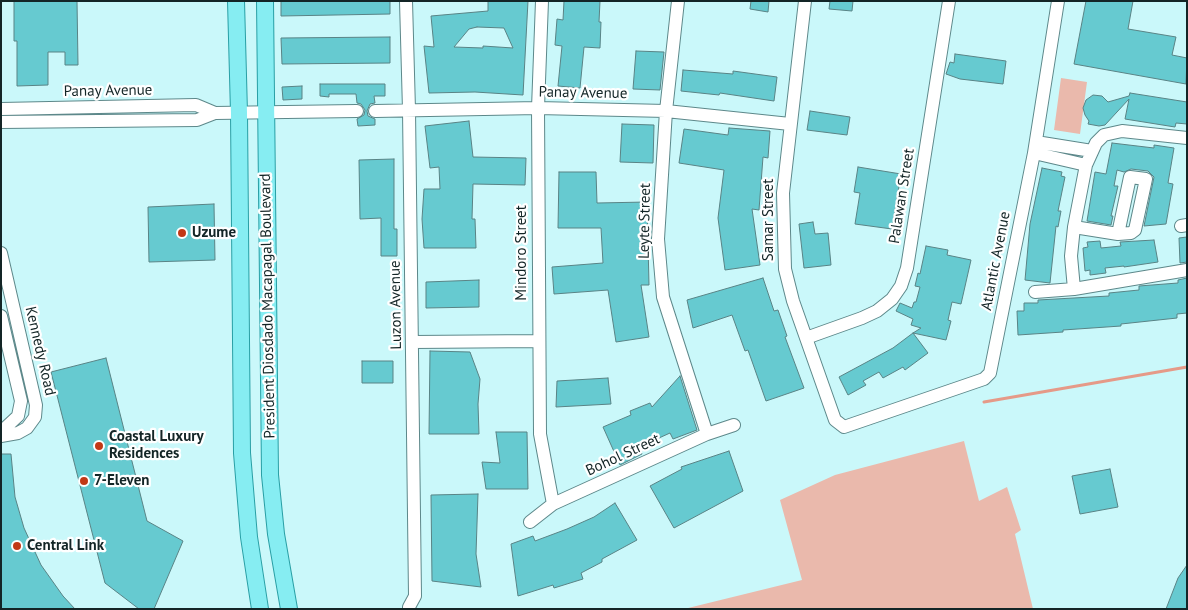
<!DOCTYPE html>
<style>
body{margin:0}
#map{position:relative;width:1188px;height:610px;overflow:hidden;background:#caf8fa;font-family:"PT Sans",sans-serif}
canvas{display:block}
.frame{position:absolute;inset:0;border:2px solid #132526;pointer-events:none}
</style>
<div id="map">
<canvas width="1188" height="610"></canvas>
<div class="frame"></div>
</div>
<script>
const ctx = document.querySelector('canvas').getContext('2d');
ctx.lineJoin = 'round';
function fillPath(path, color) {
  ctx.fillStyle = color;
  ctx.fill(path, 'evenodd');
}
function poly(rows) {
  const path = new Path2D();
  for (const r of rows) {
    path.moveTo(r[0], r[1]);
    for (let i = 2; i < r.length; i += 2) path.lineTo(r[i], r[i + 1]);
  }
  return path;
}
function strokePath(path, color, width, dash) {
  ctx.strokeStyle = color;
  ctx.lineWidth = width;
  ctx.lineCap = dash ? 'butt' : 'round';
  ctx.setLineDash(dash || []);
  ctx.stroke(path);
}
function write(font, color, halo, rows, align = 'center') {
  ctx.font = font + ' "PT Sans",sans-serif';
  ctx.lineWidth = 4.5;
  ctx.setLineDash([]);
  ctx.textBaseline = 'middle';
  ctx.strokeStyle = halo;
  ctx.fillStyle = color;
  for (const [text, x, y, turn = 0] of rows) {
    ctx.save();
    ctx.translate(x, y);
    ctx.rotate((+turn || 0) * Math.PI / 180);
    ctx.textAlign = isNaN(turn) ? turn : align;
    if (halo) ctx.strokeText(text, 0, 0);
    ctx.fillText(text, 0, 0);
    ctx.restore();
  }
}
const green = poly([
 [1061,78,1087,82,1080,134,1054,130],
 [964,441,979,501,1007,487,1021,530,1015,534,1033,609,684,609,802,580,780,500,835,475]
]);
const stream = poly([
 [984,402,1187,367]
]);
const building = poly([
 [14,1,77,1,78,65,65,65,65,52,48,52,48,85,17,86,17,41,14,41,14,1],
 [281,1,390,1,390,14,281,16,281,1],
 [488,1,528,1,523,95,475,92,429,93,424,46,434,47,431,16,488,11,488,1],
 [477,27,504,28,513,48,483,46,483,48,454,47,469,29,477,27],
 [564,1,600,1,599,22,601,22,600,48,584,47,580,88,558,86,562,46,555,45,557,19,563,20,564,1],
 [751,1,769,1,768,12,750,9,751,1],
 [830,1,853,1,852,11,829,9,830,1],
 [1086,1,1133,1,1128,29,1176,37,1172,55,1187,58,1186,84,1074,64,1086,1],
 [390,37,390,63,282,64,281,38,390,37],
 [636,51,664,52,660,90,633,89,636,51],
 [955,54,1006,61,1003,84,960,79,946,74,950,62,954,63,955,54],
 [683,70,733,74,733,71,777,77,774,101,720,93,719,95,681,91,683,70],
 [320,84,385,84,385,96,374,96,375,103,370,104,367,111,368,116,375,119,375,125,358,126,357,119,364,115,365,110,361,104,357,103,356,94,329,94,329,97,320,96,320,84],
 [302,86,302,99,283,100,282,87,302,86],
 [1130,93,1187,102,1187,124,1176,123,1175,127,1125,119,1129,99,1105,125,1099,126,1088,124,1089,121,1085,115,1083,108,1086,100,1093,95,1102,96,1108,102,1129,96,1130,93],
 [810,111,850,117,847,135,807,130,810,111],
 [469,121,473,157,526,158,525,185,473,184,472,219,475,219,476,248,424,248,422,219,424,189,440,189,439,167,430,168,425,126,469,121],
 [622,124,654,125,653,163,620,162,622,124],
 [729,128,770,131,768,158,763,157,759,210,752,209,760,265,725,270,718,218,724,170,679,163,684,129,728,135,729,128],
 [1112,143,1154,148,1154,145,1174,148,1168,183,1173,184,1166,224,1144,226,1154,177,1148,171,1131,169,1124,172,1117,170,1114,186,1118,186,1111,216,1113,216,1111,225,1087,221,1095,172,1106,174,1112,143],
 [394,159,394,229,397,229,397,256,381,256,381,218,360,219,359,160,394,159],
 [858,167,901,174,892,229,855,224,860,193,854,192,858,167],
 [1042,168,1062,172,1061,176,1065,177,1058,211,1061,211,1058,227,1056,226,1050,283,1025,280,1030,224,1042,168],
 [559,172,596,172,597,203,647,202,649,285,641,285,649,337,616,342,608,290,554,294,552,267,603,263,601,228,558,228,559,172],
 [214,204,215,260,149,262,148,207,214,204],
 [813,222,815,234,828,233,831,265,804,268,799,224,813,222],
 [1187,237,1187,262,1180,263,1179,238,1187,237],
 [1154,240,1158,262,1124,267,1124,266,1105,268,1106,273,1090,275,1090,270,1085,271,1083,248,1088,247,1087,242,1100,241,1101,248,1121,246,1120,242,1154,240],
 [926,246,948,250,947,255,971,260,961,304,952,302,948,320,951,321,946,340,913,333,921,328,911,325,913,319,896,311,900,303,912,308,914,302,916,302,920,287,915,286,918,273,920,274,926,246],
 [763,278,774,311,778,310,787,336,785,337,804,388,766,401,748,350,745,351,732,315,693,328,687,300,763,278],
 [1187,278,1187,313,1177,314,1177,318,1121,324,1121,326,1063,330,1063,332,1018,335,1017,311,1024,311,1024,303,1038,303,1038,300,1109,296,1109,293,1139,290,1139,286,1178,283,1178,280,1187,278],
 [479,280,479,307,426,308,426,282,479,280],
 [913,333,928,353,905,370,903,367,883,378,879,372,863,381,866,385,848,395,839,377,893,348,913,333],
 [430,351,470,352,480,379,478,404,479,434,429,434,430,351],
 [106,358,147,521,183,541,154,609,139,609,105,583,51,372,106,358],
 [362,361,393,361,393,383,362,383,362,361],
 [680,376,697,430,673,439,670,433,639,447,642,454,620,465,603,427,631,415,630,411,650,403,652,407,680,376],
 [608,378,611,404,556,407,557,381,608,378],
 [496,432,527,432,528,489,486,489,482,462,500,463,496,432],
 [729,451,743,491,674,528,650,486,682,469,681,467,729,451],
 [1,454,11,454,15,497,24,528,41,565,63,596,75,609,1,609,1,454],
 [1110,469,1118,507,1080,514,1072,476,1110,469],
 [478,494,476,554,481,587,432,581,431,495,478,494],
 [615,503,637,540,602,559,602,562,581,573,583,579,554,588,553,585,518,596,511,544,533,536,535,541,567,529,594,517,615,503],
 [1187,565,1187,609,1166,609,1178,578,1187,565]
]);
const minor = poly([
 [406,1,409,110,415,596,409,607],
 [542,1,538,108,540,434,553,504],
 [678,1,666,111,658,239,663,297,707,434],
 [805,1,783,193,785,269,793,301,835,420,844,427,984,379,990,373,1034,153,1058,1],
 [1,109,196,105,215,113],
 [375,111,538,108,666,111,790,124],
 [1,122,197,120,215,113,357,111],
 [1036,142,1092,151],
 [1034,153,1086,165],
 [1181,226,1187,225],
 [1074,227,1118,234,1131,233,1135,230,1146,179,1130,177,1118,234],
 [1,253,36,405,35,417,27,428,18,433,1,436],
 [1074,289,1071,256,1074,227,1086,165,1096,143,1104,135,1122,131,1187,138],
 [1035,292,1074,289,1187,270],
 [1,316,21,401,18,416,1,432],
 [806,338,862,318,877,311,892,299,901,286,907,268,949,1],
 [413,342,539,341],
 [530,522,553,504,707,434,734,425]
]);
const major = poly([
 [236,1,239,113,242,453,249,537,260,609],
 [265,1,270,475,276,534,289,609]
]);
const markers = [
 [182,233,5,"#c23816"],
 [99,446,5,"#c23816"],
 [84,481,5,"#c23816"],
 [17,546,5,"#c23816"]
];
const streetNames = [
 ["Panay Avenue",108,91,-1],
 ["Panay Avenue",583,93,1],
 ["Palawan Street",902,196,-81],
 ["Samar Street",769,220,-90],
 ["Leyte Street",645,221,-89],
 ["Mindoro Street",522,253,-90],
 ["Atlantic Avenue",996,261,-79],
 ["Luzon Avenue",396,305,-91],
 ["President Diosdado Macapagal Boulevard",268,306,-91],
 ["Kennedy Road",40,351,77],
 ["Bohol Street",623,455,-25]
];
const poiNames = [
 ["Uzume",192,233],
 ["Coastal Luxury",109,437],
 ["Residences",109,454],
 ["7-Eleven",94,481],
 ["Central Link",27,546]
];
fillPath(green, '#eab9ac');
strokePath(stream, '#e59a88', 3);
fillPath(building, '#66cad0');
strokePath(building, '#598385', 1);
strokePath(minor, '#5d888a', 14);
strokePath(major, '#299fa5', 18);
strokePath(minor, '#fff', 12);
strokePath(major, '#86edf2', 16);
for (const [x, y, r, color] of markers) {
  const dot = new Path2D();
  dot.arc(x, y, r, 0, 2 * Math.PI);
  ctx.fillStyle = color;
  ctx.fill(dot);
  strokePath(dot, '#fff', 2);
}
write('15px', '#132526', '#fff', streetNames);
write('bold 15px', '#132526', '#fff', poiNames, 'left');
</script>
